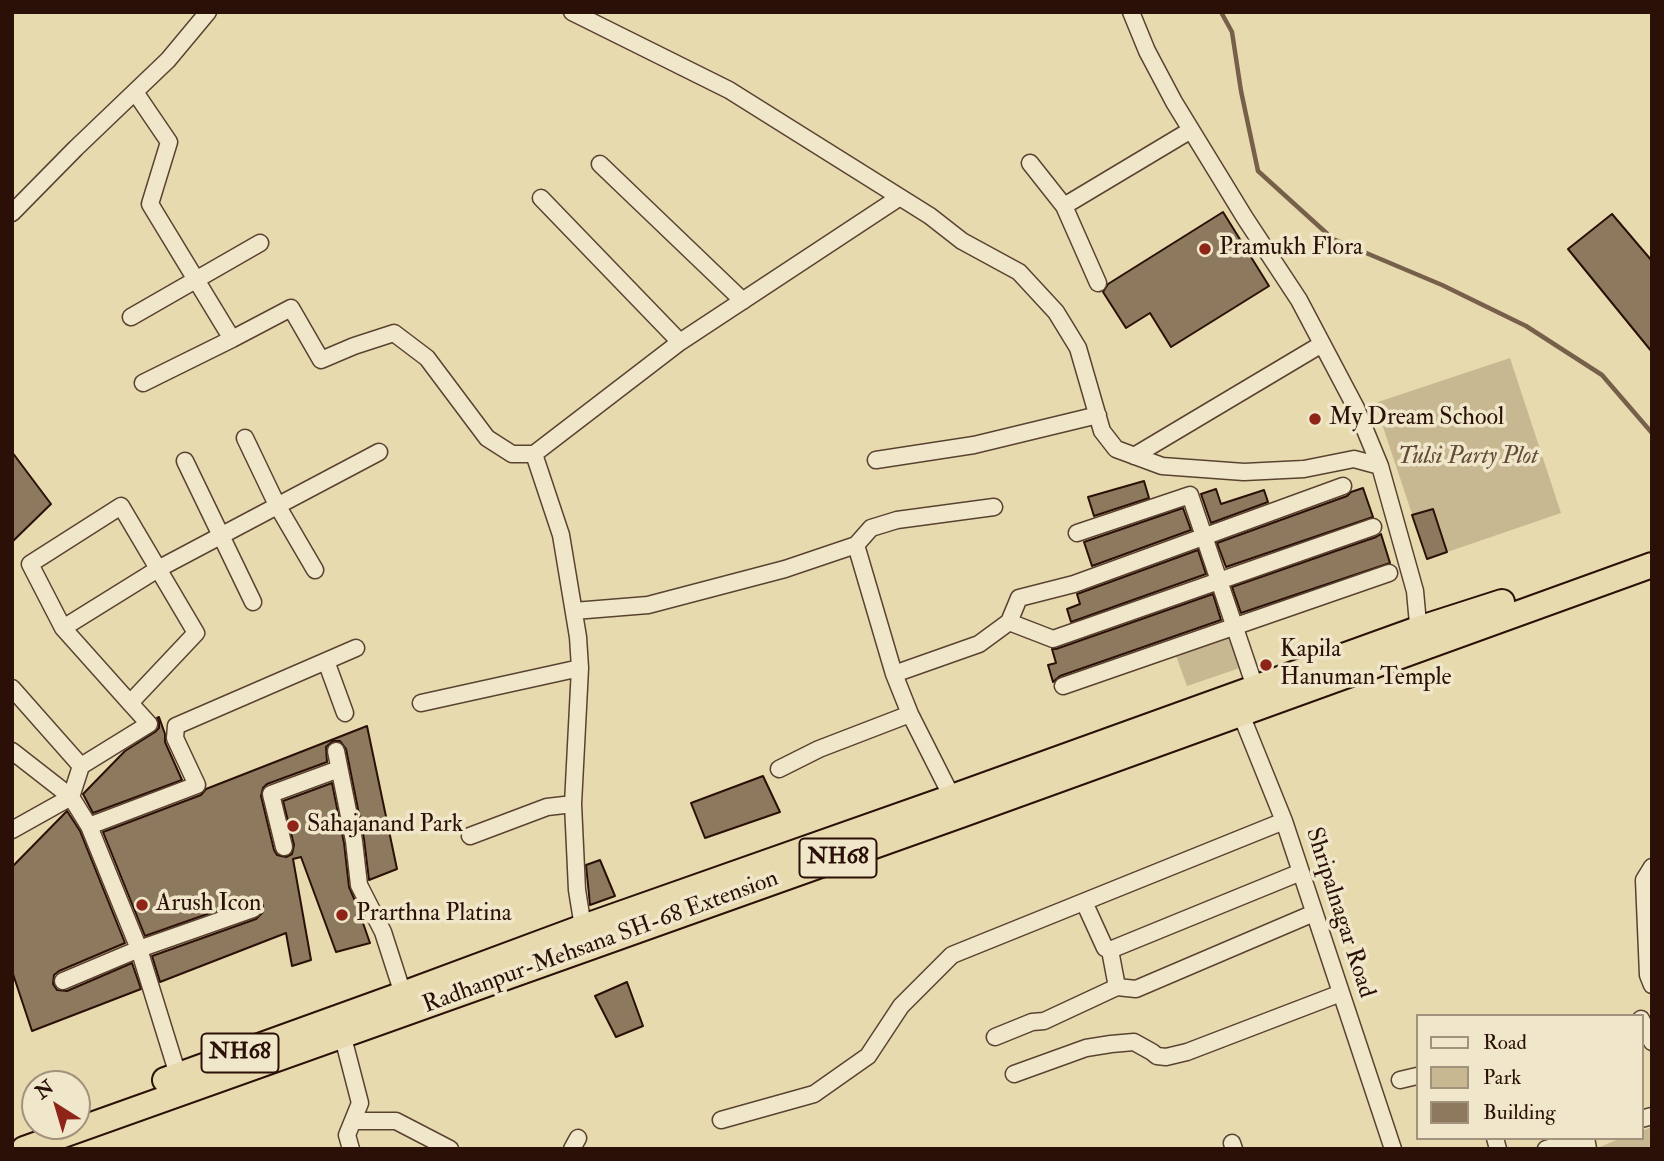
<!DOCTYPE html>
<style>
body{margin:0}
#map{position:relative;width:1664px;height:1161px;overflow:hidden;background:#e8daaf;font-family:"IM FELL Double Pica",serif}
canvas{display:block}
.frame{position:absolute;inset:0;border:14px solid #2b1007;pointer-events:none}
.legend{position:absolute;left:1416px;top:1014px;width:228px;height:126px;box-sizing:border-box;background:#f0e7cb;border:2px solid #a1917d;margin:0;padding:9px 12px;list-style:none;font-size:21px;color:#2b1007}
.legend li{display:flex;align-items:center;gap:14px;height:35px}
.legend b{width:35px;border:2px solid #a1917d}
.north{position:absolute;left:21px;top:1070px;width:70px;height:70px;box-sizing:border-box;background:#f0e7cb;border:2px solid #a1917d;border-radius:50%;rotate:323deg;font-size:19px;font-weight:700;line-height:28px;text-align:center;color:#2b1007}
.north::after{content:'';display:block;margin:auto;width:24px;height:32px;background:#8f2418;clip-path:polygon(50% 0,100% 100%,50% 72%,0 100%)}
</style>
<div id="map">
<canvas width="1664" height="1161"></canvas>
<div class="frame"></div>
<ul class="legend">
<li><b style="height:9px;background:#f0e7cb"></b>Road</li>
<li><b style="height:19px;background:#c8b892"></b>Park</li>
<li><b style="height:19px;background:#8d795e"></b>Building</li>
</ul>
<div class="north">N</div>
</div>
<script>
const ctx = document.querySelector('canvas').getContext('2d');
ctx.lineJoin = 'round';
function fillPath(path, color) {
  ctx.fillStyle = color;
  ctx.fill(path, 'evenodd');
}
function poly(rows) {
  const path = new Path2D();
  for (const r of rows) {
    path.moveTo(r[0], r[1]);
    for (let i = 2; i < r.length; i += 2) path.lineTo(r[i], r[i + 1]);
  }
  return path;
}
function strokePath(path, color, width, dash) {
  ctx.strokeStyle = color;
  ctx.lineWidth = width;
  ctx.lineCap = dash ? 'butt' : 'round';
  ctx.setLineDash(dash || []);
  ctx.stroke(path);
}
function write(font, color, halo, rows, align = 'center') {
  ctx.font = font + ' "IM FELL Double Pica",serif';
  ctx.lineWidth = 7;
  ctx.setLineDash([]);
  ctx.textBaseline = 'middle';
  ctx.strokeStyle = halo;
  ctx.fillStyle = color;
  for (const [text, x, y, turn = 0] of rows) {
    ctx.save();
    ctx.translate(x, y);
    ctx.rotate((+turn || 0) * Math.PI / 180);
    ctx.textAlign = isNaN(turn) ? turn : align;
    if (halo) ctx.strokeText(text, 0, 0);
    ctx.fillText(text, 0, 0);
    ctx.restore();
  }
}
const green = poly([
 [1510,358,1561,513,1427,559,1375,403],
 [1229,635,1240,668,1187,686,1175,653],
 [1652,1127,1652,1149,1600,1149,1600,1147,1621,1138,1641,1138,1641,1131]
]);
const stream = poly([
 [1221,12,1232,32,1241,91,1258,171,1333,239,1442,285,1526,326,1602,375,1652,433]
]);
const building = poly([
 [1223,212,1269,286,1171,347,1150,313,1126,328,1103,292,1108,284,1223,212],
 [1612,214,1652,261,1652,352,1568,249,1612,214],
 [12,452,51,504,12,542,12,452],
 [1144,481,1149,498,1094,516,1088,497,1144,481],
 [1363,488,1373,517,1226,567,1217,543,1347,496,1351,492,1363,488],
 [1216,489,1221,504,1264,490,1268,502,1211,523,1201,494,1216,489],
 [1183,508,1191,530,1092,566,1084,542,1183,508],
 [1433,509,1447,552,1427,559,1412,515,1433,509],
 [1381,534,1390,563,1241,613,1232,587,1376,537,1381,534],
 [1198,550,1206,574,1071,622,1067,609,1080,604,1077,594,1198,550],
 [1213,594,1221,620,1060,676,1053,682,1048,665,1056,663,1052,649,1056,649,1213,594],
 [159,717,165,734,165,742,182,780,93,813,83,794,125,751,155,732,159,728,159,723,157,718,159,717],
 [367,726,397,869,369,880,364,839,346,749,340,741,333,741,326,747,327,762,267,784,263,788,261,796,274,850,277,855,286,857,292,854,294,845,283,801,332,783,344,843,349,887,356,903,370,943,336,952,301,857,293,859,311,960,292,966,286,933,160,982,152,956,256,919,263,912,263,905,256,899,250,899,145,936,103,832,201,795,206,789,367,726],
 [763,776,780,812,705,838,691,803,763,776],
 [67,811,80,831,125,943,59,971,54,975,53,984,57,990,67,991,132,963,141,989,32,1031,12,971,12,867,67,811],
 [600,860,615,896,590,905,586,865,600,860],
 [627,982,643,1026,616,1037,595,996,627,982]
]);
const minor = poly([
 [572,12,729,90,930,216,962,241,1019,272,1056,312,1078,348,1102,431,1116,449,1162,466,1244,472,1304,469,1354,459,1380,466],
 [1131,12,1147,51,1174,102,1245,218,1299,300,1356,408,1380,466,1415,591,1419,635],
 [135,92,169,142,150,204,232,339,291,308,321,360,354,346,394,333,427,358,487,438,512,454,534,454,561,535,578,637,580,668,573,804,577,890,583,927],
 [1030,163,1064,206,1098,283],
 [600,164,743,301],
 [541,198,680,342],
 [1064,206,1191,130],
 [12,213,76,148,168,60,208,12],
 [131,317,260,243],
 [143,383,232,339],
 [245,438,277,505,315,570],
 [534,454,680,342,900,197],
 [1134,456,1322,344],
 [876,460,974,445,1098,415],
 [185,461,253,602],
 [1077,533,1190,495,1255,687],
 [856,545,894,674,910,714,955,803],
 [574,611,648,605,785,569,856,545,871,528,897,520,994,507],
 [1009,622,1053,639,1373,527],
 [63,628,158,569,379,452],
 [326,661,345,713],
 [894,674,979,644,1009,622,1019,598,1074,584,1343,486],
 [1063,686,1389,573],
 [12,688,81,766,71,797,12,751],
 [421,703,580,668],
 [1238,707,1284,821,1393,1149],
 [336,751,354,841,359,885,383,932,403,994],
 [81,766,149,724,130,703,63,628,30,564,121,506,196,633,130,703],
 [779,769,819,749,910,714],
 [89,826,197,785,175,738,176,726,356,648],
 [12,830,71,797,89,826,139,949,178,1075],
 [470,836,547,807,573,804],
 [284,847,271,794,339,769],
 [1652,867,1644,880,1648,975,1652,985],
 [1084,902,1105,948,1110,950,1117,987],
 [1110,950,1301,872],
 [63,981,139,949,253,909],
 [1641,1019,1652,1042],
 [340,1026,360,1103,347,1135,351,1149],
 [995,1037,1032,1022,1044,1021,1117,987,1136,989,1314,913],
 [1014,1074,1086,1048,1111,1044,1134,1042,1152,1052,1157,1056,1166,1057,1187,1052,1341,993],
 [1400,1080,1417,1076],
 [1641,1119,1652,1116],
 [721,1120,814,1094,868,1056,901,1006,952,955,1284,821],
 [353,1121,396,1121,450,1149],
 [1495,1138,1498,1149],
 [1232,1143,1234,1149],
 [572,1149,578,1138],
 [1546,1149,1586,1138,1588,1149]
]);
const highway = poly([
 [165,1080,403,994,583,927,952,797,1418,629,1502,602],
 [24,1149,961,815,1652,565]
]);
const markers = [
 [1205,249,7,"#8f2418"],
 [1315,419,7,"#8f2418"],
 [1266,665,7,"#8f2418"],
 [293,826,7,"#8f2418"],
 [142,905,7,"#8f2418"],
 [342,915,7,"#8f2418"]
];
const shields = [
 [838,858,77],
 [240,1053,77]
];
const shieldNames = [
 ["NH68",838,858],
 ["NH68",240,1053]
];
const poiNames = [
 ["Pramukh Flora",1219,249],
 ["My Dream School",1329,419],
 ["Kapila",1280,651],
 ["Hanuman Temple",1280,679],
 ["Sahajanand Park",307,826],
 ["Arush Icon",156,905],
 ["Prarthna Platina",356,915]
];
const parkNames = [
 ["Tulsi Party Plot",1468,458]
];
const streetNames = [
 ["Shripalnagar Road",1339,913,72],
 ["Radhanpur-Mehsana SH-68 Extension",601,943,-20]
];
fillPath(green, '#c8b892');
strokePath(stream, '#76604a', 4.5);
fillPath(building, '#8d795e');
strokePath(building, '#2b1007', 2);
strokePath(minor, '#5a4231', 19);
strokePath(highway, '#2b1007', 28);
strokePath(minor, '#f0e7cb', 16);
strokePath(highway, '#e8daaf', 24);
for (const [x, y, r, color] of markers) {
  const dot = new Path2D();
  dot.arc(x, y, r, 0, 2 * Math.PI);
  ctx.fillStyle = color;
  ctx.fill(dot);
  strokePath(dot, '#f0e7cb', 2.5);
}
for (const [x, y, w] of shields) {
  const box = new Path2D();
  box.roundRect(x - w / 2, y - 19.5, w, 39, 5);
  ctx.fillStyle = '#f0e7cb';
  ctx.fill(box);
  strokePath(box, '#2b1007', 2);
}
write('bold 23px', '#2b1007', null, shieldNames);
write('24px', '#2b1007', '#f0e7cb', poiNames, 'left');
write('italic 24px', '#624b38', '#f0e7cb', parkNames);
write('24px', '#2b1007', '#f0e7cb', streetNames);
</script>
